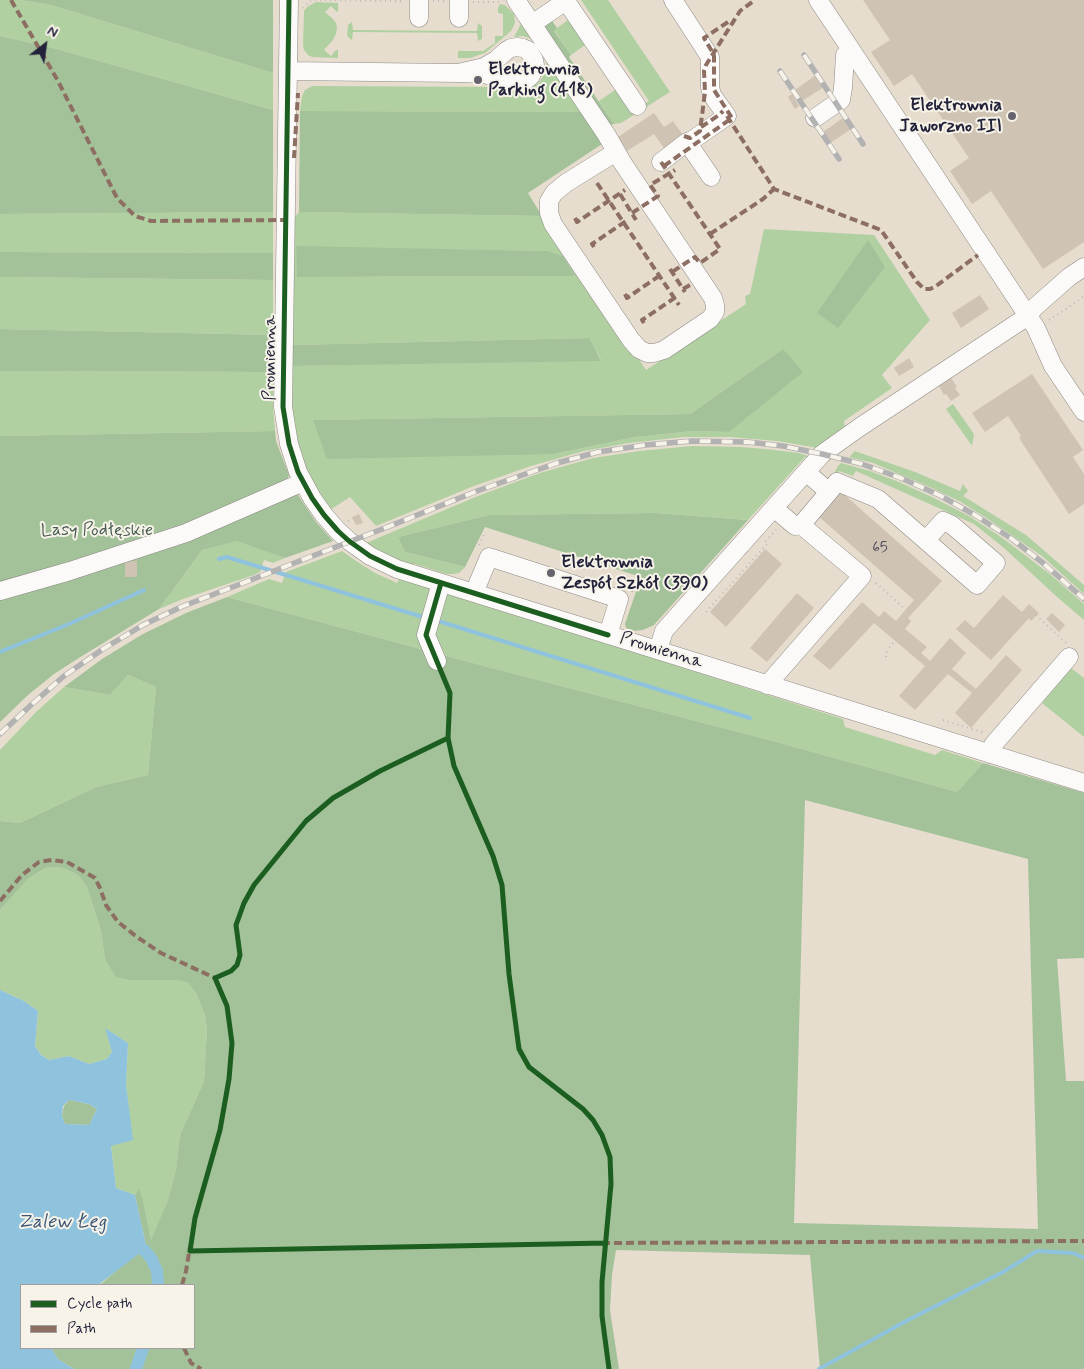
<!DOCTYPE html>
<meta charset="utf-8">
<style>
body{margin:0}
#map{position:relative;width:1084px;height:1369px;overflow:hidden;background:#e6ddce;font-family:Mynerve,sans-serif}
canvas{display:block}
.legend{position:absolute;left:20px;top:1284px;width:175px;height:65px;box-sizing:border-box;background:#f7f3e8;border:1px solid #a29fa3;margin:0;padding:6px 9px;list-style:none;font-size:15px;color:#22223b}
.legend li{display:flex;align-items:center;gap:10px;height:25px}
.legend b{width:25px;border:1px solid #a29fa3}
.north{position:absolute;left:20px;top:20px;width:50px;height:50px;-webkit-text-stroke:4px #f7f3e8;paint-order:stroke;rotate:30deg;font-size:14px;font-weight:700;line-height:20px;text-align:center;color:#22223b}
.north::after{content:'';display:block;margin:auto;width:18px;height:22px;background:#22223b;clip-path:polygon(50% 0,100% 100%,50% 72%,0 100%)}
</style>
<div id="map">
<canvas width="1084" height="1369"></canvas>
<ul class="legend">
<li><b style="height:6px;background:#1b5e20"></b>Cycle path</li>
<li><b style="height:6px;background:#8d6e63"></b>Path</li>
</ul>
<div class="north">N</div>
</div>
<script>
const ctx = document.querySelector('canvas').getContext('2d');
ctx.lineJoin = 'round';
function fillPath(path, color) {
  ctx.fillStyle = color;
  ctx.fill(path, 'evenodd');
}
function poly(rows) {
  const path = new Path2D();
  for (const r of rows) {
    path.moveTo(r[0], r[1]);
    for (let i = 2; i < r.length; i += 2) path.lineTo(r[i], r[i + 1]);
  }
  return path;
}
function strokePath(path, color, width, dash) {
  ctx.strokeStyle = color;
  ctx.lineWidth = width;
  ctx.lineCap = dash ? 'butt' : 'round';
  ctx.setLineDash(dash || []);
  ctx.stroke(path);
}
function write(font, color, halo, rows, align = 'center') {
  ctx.font = font + ' Mynerve,sans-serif';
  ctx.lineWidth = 4;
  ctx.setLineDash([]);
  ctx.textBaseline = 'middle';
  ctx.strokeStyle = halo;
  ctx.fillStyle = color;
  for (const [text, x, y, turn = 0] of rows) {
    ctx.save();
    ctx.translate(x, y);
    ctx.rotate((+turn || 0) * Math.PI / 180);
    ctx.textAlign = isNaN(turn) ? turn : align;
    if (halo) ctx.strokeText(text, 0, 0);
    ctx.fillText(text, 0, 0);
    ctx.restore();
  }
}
const green = poly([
 [0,0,20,0,51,5,273,73,273,110,53,48,0,36],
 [581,0,608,0,670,92,621,123,614,124,599,101,618,88,634,111,649,101],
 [316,2,338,3,338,11,337,12,331,6,325,12,332,18,336,23,337,28,336,34,333,40,324,50,331,56,336,50,338,50,338,58,312,57,308,55,304,50,303,45,304,11,307,7],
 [500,4,505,5,514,14,515,23,511,31,485,53,470,58,458,58,458,51,483,51,495,43,495,36,503,36,503,14,498,13,498,8],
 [571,18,588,43,571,55,554,30],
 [523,20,584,112,300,111,302,96,305,90,312,86,505,87,515,91,526,90,539,83,546,71,547,64,546,58,537,43,532,39,523,36,514,37],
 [352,22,353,30,477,31,478,23,482,26,482,39,478,41,477,33,353,32,352,40,349,38,347,35,348,25],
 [273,212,273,253,0,252,0,214],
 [299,212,542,216,646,370,746,304,745,296,750,294,764,229,874,235,930,320,882,375,892,388,844,421,845,428,818,448,777,441,729,437,684,437,629,443,584,451,531,466,474,486,376,526,350,497,330,510,314,486,304,464,296,440,292,410,293,366,601,360,588,338,293,345,294,218],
 [296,247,548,251,563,256,575,276,298,277],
 [783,349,729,432,693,431,635,437,554,454,313,420,690,414],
 [0,277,273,280,273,335,0,329],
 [0,371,273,372,273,406,275,431,0,436],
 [953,404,974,434,972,446,946,409],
 [692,446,741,447,766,449,799,453,811,457,809,458,805,457,748,520,655,513,489,515,398,537,405,552,465,567,459,573,453,574,446,574,415,564,412,565,395,559,366,543,478,496,540,473,593,458,639,451],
 [855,451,915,472,960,491,963,484,968,491,963,496,1026,535,1084,585,1084,594,1042,556,988,519,961,502,932,488,873,463,849,457],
 [841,463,870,471,899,482,932,497,969,516,1001,537,1051,575,1084,604,1084,620,1056,596,1004,548,974,524,856,471,853,476,839,471,836,475,834,474,838,466],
 [237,540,285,558,273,563,264,560,260,572,254,575,183,599,159,609,202,550],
 [342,551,356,561,375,573,397,583,400,577,615,646,843,719,845,727,935,755,942,750,983,763,957,792,773,741,484,666,227,597,269,579,282,583,286,572],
 [1071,668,1084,678,1084,737,1042,703],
 [128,675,156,687,148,775,96,787,20,823,0,821,0,750,36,712,64,687,110,695],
 [47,867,64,868,78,875,87,887,101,931,105,959,131,980,178,980,188,983,196,993,205,1015,207,1029,204,1081,180,1135,176,1169,168,1200,151,1241,143,1200,139,1190,135,1195,116,1188,111,1145,132,1140,126,1084,128,1043,106,1029,112,1052,107,1059,89,1064,69,1056,49,1060,41,1055,35,1046,38,1011,24,1001,0,990,0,910,28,879]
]);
const forest = poly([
 [20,0,273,0,273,73,51,5],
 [550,18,557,28,554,31,571,55,569,57,614,124,607,126,542,25],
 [0,36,53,48,273,110,273,212,0,214],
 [300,111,584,112,605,142,528,193,542,216,299,212],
 [868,240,885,267,838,328,817,313],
 [296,246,548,251,563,256,575,276,297,277],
 [0,252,273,253,273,280,0,277],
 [0,329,273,335,273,372,0,371],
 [589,338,601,361,293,366,293,345],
 [783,349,803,372,729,432,693,431,635,437,554,454,327,459,313,420,690,414],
 [275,431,276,441,289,475,286,483,292,494,298,495,316,522,333,541,285,558,237,541,202,550,159,609,82,656,54,674,28,695,0,722,0,436],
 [655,513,748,520,654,625,643,630,633,631,626,628,625,624,641,577,485,527,465,567,405,552,398,537,489,515],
 [227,597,484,666,773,741,957,792,983,763,1084,793,1084,958,1057,959,1066,1081,1084,1081,1084,1369,820,1369,810,1255,616,1250,612,1275,610,1310,619,1369,74,1369,58,1359,51,1348,194,1348,194,1285,98,1285,102,1283,146,1245,135,1195,139,1189,143,1200,151,1240,168,1200,176,1169,180,1135,204,1081,207,1029,205,1015,196,993,188,983,178,980,131,980,116,977,105,959,101,931,87,887,78,875,64,868,47,867,28,879,0,910,0,821,20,823,96,787,148,775,156,687,128,675,110,695,64,687,102,659,143,634,186,613],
 [805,800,1028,859,1038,1229,794,1223],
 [69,1100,89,1104,97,1109,89,1125,65,1124,62,1116,64,1106]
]);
const water = poly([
 [0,990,24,1001,38,1011,35,1046,41,1055,49,1060,69,1056,89,1064,107,1059,112,1052,105,1028,128,1043,126,1084,133,1140,111,1146,116,1188,135,1195,146,1245,144,1250,98,1285,21,1285,21,1348,51,1348,58,1359,74,1369,0,1369],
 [69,1100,89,1104,97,1109,89,1125,65,1124,62,1116,63,1106]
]);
const stream = poly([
 [219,559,227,557,426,618],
 [435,620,750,718],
 [0,652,69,624,144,590],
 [819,1369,908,1320,1003,1272,1037,1251,1073,1253,1084,1258]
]);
const canal = poly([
 [144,1250,151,1258,157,1271,158,1285],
 [136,1369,143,1348]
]);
const building = poly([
 [863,0,1084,0,1084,242,1043,269,991,191,972,204,950,171,969,158,912,74,894,86,871,52,890,40],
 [816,75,824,87,802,101,795,90],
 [792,94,799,106,795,109,788,97],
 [654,113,664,127,673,121,683,135,664,148,654,134,627,151,618,137],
 [843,118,851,129,830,143,823,132],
 [980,295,989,309,961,328,952,313],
 [909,358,914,367,899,376,894,368],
 [1032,374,1083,450,1073,457,1084,474,1084,504,1069,514,1019,438,1021,436,1008,416,985,432,972,413],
 [951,378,957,387,955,388,960,395,951,401,946,394,944,395,939,386],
 [840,491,942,581,908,618,911,621,905,629,927,647,921,653,930,661,950,638,966,653,952,669,976,689,1006,655,1022,670,971,728,955,713,972,693,948,674,915,710,899,696,925,666,874,623,830,670,813,656,862,602,879,617,884,611,896,621,914,600,818,516],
 [359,514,363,523,356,525,352,517],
 [765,549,782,564,726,627,710,612],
 [125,561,137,561,137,577,125,577],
 [797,593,814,608,767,662,750,648],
 [1003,595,1022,612,1029,604,1039,613,1031,621,1029,618,991,660,956,629,965,620,974,628],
 [1052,613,1065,625,1059,632,1046,619]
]);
const path = poly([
 [433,1,444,1],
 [473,2,501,2],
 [303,8,309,2,314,0,404,1],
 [1049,320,1072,305,1084,296],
 [348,521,353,519],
 [479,545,484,535],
 [876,583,906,610],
 [632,590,677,593],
 [632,592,635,583],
 [706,612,767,544,765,542,776,530],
 [1036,615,1066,643],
 [886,657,888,649,895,641],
 [943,720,982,732,983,734]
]);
const minor = poly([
 [289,0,283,407,289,444,298,472,312,498,324,515,338,531,349,541,370,556,397,569,413,574,1084,783],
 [419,0,419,18],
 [516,0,606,134,609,139,622,162,713,298,715,305,715,312,710,319,664,350,654,353,647,353,639,349,631,340,553,224,549,213,549,201,554,193,566,183,616,152],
 [673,0,710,57,710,87,712,95,727,116,691,141,687,142],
 [818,0,1036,328,1053,366,1084,412],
 [459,18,459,0],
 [532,24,566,1,637,106],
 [288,71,458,73,484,74,515,82,521,82,526,80,531,76,535,65,534,60,528,50,523,48,517,47,511,48,506,51,496,60,484,67,458,73],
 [815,118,841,100,843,88,845,55,851,50],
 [661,162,687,142,711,177],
 [806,472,829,492,837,482,878,499,977,585,996,563,952,525,943,521,926,540],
 [801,525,829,492],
 [0,591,70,571,186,533,303,482],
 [474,593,489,557,619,599,608,635],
 [658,650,664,631,822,454,860,427,1028,316,1034,308,1069,277,1084,267],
 [437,661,426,635,441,583],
 [767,685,862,576,801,525,795,526,774,508],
 [990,754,993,745,1069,657]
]);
const rail = poly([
 [804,55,863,144],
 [780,71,839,159],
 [0,734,31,705,64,676,103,649,143,625,181,607,390,526,477,491,557,463,598,452,645,445,692,441,748,442,783,446,822,454,862,464,901,478,939,495,975,515,1012,539,1043,563,1084,599]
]);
const quiet = poly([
 [11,0,58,81,117,198,135,216,151,221,286,220],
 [727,116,774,189,881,230,917,282,924,289,930,289,936,286,978,255],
 [701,127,719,115,723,111],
 [684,136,690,138,700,131,705,92,704,71,706,65,740,11,755,0],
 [294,158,298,93],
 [661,162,720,249,700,263,695,257,672,272],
 [664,166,732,118,714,90,714,56,713,53,704,38,728,22],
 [597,183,679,305],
 [620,194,636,220],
 [632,213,658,196,650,185,675,170],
 [575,218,577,222,625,190],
 [710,234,763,199,774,189],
 [594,247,592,244,626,221],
 [670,269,685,292],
 [683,289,690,285,692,287],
 [625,294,627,298,662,274],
 [644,323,642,320,676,297],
 [0,901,22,875,39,862,52,860,67,862,95,878,100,888,106,905,118,922,137,937,161,953,215,978],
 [602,1243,1084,1241],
 [182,1285,186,1271,190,1247],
 [184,1348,191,1363,201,1369]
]);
const cycleway = poly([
 [289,0,283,407,289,444,298,472,312,498,324,515,338,531,349,541,370,556,397,569,413,574,608,635],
 [441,583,426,635,450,693,448,738,454,766,493,856,502,885,509,974,519,1049,529,1067,583,1109,593,1120,602,1135,610,1157,611,1184,602,1282,602,1316,609,1369],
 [448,738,380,771,333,798,306,821,254,885,244,903,236,925,240,955,237,965,231,971,215,978,227,1006,232,1043,229,1079,220,1130,195,1218,190,1251,606,1243]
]);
const markers = [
 [478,80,5,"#67636e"],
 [1012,116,5,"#67636e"],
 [551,573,5,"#67636e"]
];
const numberNames = [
 ["65",880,549]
];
const poiNames = [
 ["Elektrownia",488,70],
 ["Parking (418)",488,91],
 ["Elektrownia",1002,106,"right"],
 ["Jaworzno III",1002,127,"right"],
 ["Elektrownia",561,563],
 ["Zespół Szkół (390)",561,584]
];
const streetNames = [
 ["Promienna",271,358,-90],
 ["Promienna",661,651,17]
];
const parkNames = [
 ["Lasy Podłęskie",97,531]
];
const waterNames = [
 ["Zalew Łęg",62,1223]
];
fillPath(green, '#b1d0a2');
fillPath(forest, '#a3c299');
fillPath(water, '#8fc3dd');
strokePath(stream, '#8fc3dd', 4);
strokePath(canal, '#8fc3dd', 12);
fillPath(building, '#cfc3b4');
strokePath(minor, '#8d8985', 19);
strokePath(path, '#bcbaba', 2, [1, 4]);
strokePath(minor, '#fbfaf8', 18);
strokePath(rail, '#b3b2b3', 5.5);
strokePath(rail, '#f7f3e8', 4, [11]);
strokePath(quiet, '#8d6e63', 4, [8, 4]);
strokePath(cycleway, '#1b5e20', 5);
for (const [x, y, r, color] of markers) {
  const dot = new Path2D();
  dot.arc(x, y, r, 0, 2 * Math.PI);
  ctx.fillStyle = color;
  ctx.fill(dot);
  strokePath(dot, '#f7f3e8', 2);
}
write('15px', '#4d4a59', null, numberNames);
write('bold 18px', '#22223b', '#f7f3e8', poiNames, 'left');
write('18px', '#22223b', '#f7f3e8', streetNames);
write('18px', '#455b52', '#f7f3e8', parkNames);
write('italic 19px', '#3b5676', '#f7f3e8', waterNames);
</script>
